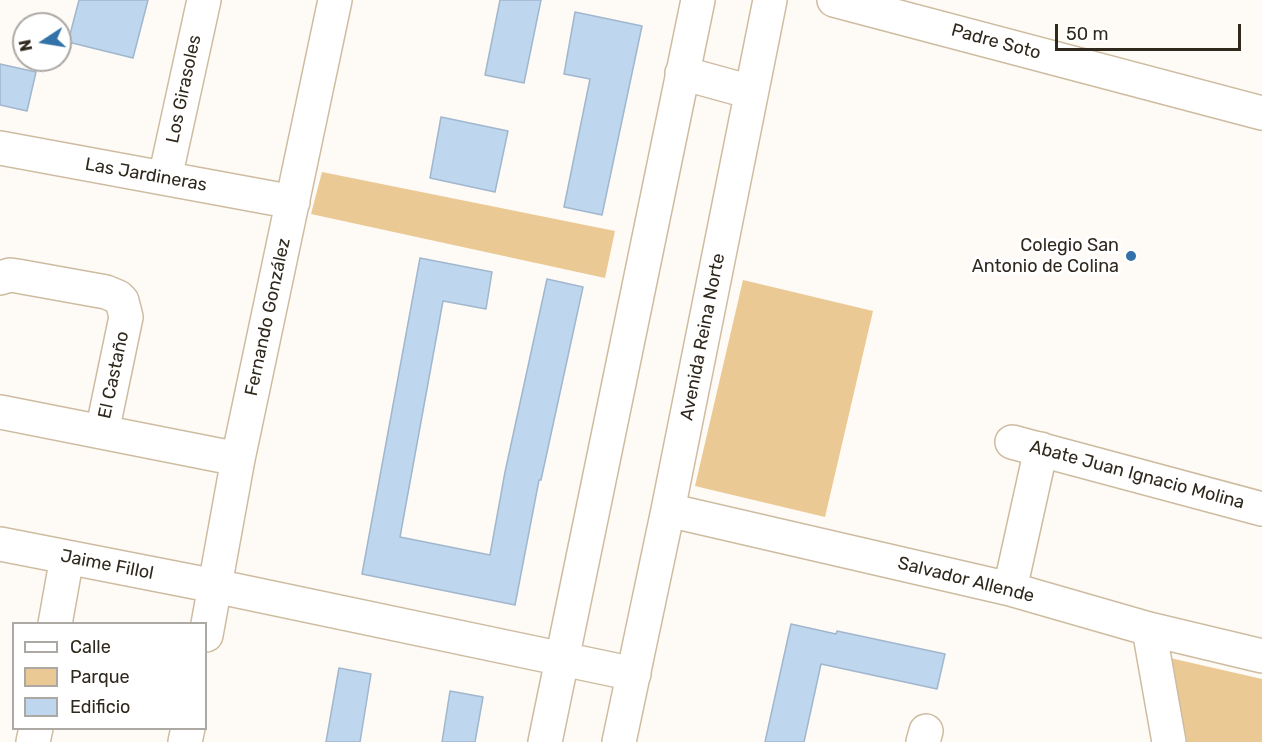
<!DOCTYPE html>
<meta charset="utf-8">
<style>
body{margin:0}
#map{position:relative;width:1262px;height:742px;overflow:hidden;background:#fefaf5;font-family:Rubik,sans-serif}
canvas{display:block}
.legend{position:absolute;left:12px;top:622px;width:195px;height:108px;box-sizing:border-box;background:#fff;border:2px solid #aca9a5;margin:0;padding:8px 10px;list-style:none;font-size:18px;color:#2f281d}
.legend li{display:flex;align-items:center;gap:12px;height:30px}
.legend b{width:30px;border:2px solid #aca9a5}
.north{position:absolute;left:12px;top:12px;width:60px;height:60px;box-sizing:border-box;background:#fff;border:2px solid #aca9a5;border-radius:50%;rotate:258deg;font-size:16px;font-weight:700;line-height:24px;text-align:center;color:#2f281d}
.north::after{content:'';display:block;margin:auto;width:21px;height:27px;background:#3272a9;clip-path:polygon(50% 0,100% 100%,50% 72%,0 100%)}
.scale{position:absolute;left:1055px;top:24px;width:186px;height:27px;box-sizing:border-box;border:3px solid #2f281d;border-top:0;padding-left:8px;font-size:18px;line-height:21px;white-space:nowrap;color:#2f281d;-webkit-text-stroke:4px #fff;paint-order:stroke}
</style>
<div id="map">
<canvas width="1262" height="742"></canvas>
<ul class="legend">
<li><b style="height:8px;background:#fff"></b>Calle</li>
<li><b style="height:16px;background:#ebc994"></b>Parque</li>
<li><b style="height:16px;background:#bed6ee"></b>Edificio</li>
</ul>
<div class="north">N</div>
<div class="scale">50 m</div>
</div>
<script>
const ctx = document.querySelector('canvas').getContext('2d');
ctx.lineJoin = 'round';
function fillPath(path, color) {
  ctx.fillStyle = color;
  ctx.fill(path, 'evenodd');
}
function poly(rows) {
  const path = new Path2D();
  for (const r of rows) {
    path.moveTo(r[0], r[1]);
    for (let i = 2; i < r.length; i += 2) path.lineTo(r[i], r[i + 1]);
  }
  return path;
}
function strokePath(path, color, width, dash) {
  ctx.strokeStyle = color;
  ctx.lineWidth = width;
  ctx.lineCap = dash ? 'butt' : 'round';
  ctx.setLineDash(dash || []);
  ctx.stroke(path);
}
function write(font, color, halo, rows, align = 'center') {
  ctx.font = font + ' Rubik,sans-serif';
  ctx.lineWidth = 6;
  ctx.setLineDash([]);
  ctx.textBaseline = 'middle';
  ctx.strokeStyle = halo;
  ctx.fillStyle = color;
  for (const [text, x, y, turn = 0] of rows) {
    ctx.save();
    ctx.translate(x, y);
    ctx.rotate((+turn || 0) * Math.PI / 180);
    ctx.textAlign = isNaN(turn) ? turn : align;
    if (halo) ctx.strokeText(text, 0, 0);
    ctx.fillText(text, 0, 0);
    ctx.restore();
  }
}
const green = poly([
 [322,172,615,231,605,278,311,214],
 [743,280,873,311,825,517,695,486],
 [1170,658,1262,679,1262,742,1187,742]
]);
const building = poly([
 [79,0,148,0,133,58,68,42,79,0],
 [500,0,541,0,524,83,485,75,500,0],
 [575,12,642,26,602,215,564,207,590,79,564,74,575,12],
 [0,64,36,72,27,111,0,105,0,64],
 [441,117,508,131,495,192,430,178,441,117],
 [420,258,492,272,486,309,443,301,400,537,490,555,505,472,547,279,583,287,541,480,539,480,515,605,362,574,420,258],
 [791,624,836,634,837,631,945,654,937,689,821,664,804,742,765,742,791,624],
 [339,668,371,674,360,742,326,742,339,668],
 [450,691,483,697,475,742,442,742,450,691]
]);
const minor = poly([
 [834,0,1262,113],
 [682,73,751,92],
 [0,148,293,202],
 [165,178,204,0],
 [0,278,10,275,17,276,106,292,118,297,122,301,126,317,102,432],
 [0,412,238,459],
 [1012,442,1262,509],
 [668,510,1010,589,1149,629,1262,656],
 [0,544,215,586,634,674],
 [1010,589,1041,449],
 [55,624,67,557],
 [1149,629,1169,742],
 [206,635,238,459,335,0],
 [33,742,36,728],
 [185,742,188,728],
 [545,742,698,0],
 [619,742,668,510,770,0],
 [923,742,926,731]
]);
const markers = [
 [1131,256,6,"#3272a9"]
];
const streetNames = [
 ["Padre Soto",996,42,15],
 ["Los Girasoles",184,89,-78],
 ["Las Jardineras",146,175,10],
 ["Fernando González",268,317,-78],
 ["Avenida Reina Norte",703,337,-79],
 ["El Castaño",114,375,-78],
 ["Abate Juan Ignacio Molina",1137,475,15],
 ["Jaime Fillol",107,565,11],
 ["Salvador Allende",966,580,14]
];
const poiNames = [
 ["Colegio San",1119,246],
 ["Antonio de Colina",1119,267]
];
fillPath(green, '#ebc994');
fillPath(building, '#bed6ee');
strokePath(building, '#a0b7ce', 1.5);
strokePath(minor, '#cebca1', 36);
strokePath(minor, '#fff', 33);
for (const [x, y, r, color] of markers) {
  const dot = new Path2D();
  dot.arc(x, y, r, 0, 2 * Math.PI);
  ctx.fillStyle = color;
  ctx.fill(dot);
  strokePath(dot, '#fff', 2);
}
write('18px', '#2f281d', '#fff', streetNames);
write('18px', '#2f281d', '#fff', poiNames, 'right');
</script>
